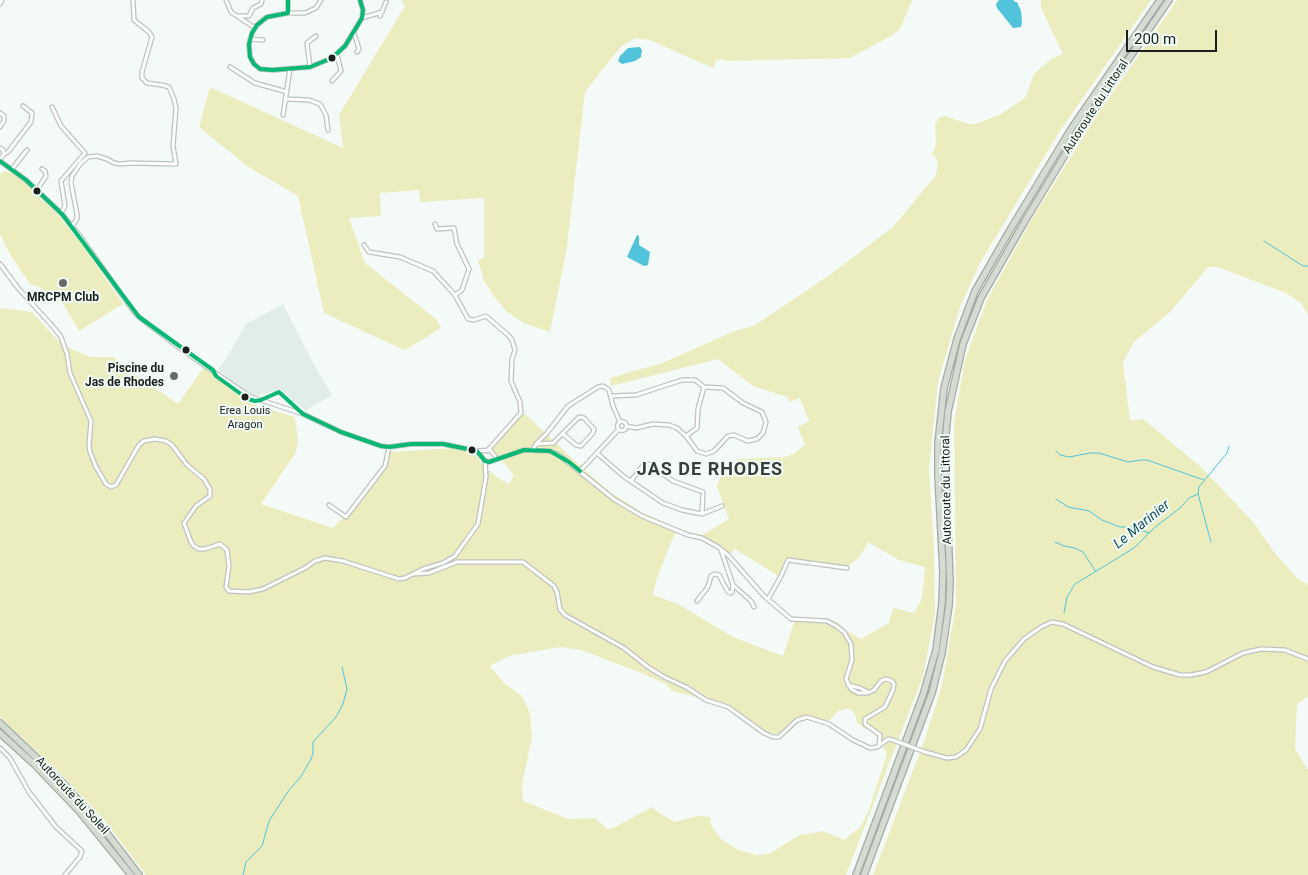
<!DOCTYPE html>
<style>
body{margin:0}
#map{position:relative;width:1308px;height:875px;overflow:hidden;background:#f4faf7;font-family:Roboto,sans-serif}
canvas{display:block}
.scale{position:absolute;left:1126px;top:30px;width:91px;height:22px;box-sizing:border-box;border:2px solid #1a1e1c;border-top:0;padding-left:6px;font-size:15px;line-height:18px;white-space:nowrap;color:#1a1e1c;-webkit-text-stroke:4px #f1fdf6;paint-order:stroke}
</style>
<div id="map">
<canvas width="1308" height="875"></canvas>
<div class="scale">200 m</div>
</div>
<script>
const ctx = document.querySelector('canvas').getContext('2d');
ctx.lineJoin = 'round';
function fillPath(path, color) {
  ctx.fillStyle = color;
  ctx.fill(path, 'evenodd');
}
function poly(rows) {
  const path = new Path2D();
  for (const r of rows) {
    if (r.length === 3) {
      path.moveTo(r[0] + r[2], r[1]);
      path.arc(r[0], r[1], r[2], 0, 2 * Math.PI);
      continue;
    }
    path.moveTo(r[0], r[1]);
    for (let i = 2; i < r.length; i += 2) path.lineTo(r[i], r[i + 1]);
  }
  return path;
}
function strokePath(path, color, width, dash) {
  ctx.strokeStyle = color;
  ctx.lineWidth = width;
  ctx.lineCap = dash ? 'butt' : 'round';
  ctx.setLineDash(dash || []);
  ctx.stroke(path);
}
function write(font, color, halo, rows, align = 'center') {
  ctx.font = font + ' Roboto,sans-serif';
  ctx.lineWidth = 4;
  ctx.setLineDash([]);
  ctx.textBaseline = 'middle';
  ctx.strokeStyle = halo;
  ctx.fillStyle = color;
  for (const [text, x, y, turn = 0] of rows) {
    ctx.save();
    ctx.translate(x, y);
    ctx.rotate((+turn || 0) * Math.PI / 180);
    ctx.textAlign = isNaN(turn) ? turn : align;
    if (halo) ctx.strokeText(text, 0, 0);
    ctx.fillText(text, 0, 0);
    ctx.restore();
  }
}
const built = poly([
 [283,304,313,363,332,395,305,411,282,390,251,396,218,370,232,349,246,324]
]);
const green = poly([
 [401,0,912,0,900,29,891,36,850,58,727,61,717,59,713,68,650,40,635,38,623,45,614,55,585,92,567,247,550,332,524,323,507,312,496,299,484,281,478,260,484,258,484,198,420,202,419,190,380,193,381,216,349,218,365,263,436,319,441,327,424,339,404,350,324,313,298,196,247,166,199,127,210,87,343,148,339,115,405,6],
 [1041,0,1151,0,1060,131,980,263,960,307,938,382,929,469,934,548,935,614,923,676,846,875,146,875,105,821,64,777,0,717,0,308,32,312,62,345,90,357,113,357,132,372,178,404,204,367,251,404,295,417,298,442,296,452,261,504,333,528,355,504,386,462,390,452,458,448,478,457,482,464,499,479,509,484,514,475,491,447,523,412,579,465,583,464,585,467,584,470,610,492,641,512,677,528,657,577,653,595,678,604,733,637,783,656,796,617,828,619,832,621,833,620,841,625,840,627,861,639,889,623,893,608,914,613,922,598,925,567,899,560,868,542,859,558,846,567,786,558,778,576,735,549,728,557,719,548,697,538,729,519,717,486,723,469,738,459,785,457,793,454,805,445,798,427,809,421,800,398,789,402,787,397,753,386,718,359,611,386,610,378,662,363,735,331,754,326,831,274,893,227,936,175,938,163,935,156,932,155,936,144,935,123,940,117,945,116,968,124,976,124,1001,114,1025,98,1034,74,1044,65,1053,58,1063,54,1041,8],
 [560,647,581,650,639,672,666,684,672,691,689,695,731,711,758,733,768,732,775,734,789,732,799,722,807,719,825,725,838,711,849,708,855,714,857,722,864,728,875,733,887,754,869,810,861,826,844,840,823,831,800,835,769,854,757,855,738,850,721,839,711,825,710,817,697,816,674,822,659,813,652,807,615,827,607,829,595,818,568,819,523,801,522,785,532,737,530,713,522,696,504,683,490,666,509,656],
 [1177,0,1308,0,1308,315,1301,303,1286,293,1218,267,1208,267,1171,311,1134,342,1123,362,1130,421,1143,419,1201,467,1254,523,1274,552,1296,577,1308,585,1308,696,1297,704,1295,748,1308,770,1308,875,873,875,925,739,942,685,956,604,954,423,965,360,987,300,1033,217,1098,114],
 [5,171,16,174,32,187,40,196,41,201,45,202,60,217,87,251,123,304,79,331,64,305,40,287,30,284,9,253,0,234,0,174]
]);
const water = poly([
 [999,0,1013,0,1015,2,1017,2,1021,11,1022,22,1021,27,1013,28,997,8,996,4],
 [640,47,642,50,641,57,635,61,622,64,618,61,620,56,628,48],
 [637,235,639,236,639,245,650,252,648,265,644,266,627,257]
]);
const stream = poly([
 [1264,241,1303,266,1308,266],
 [1056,451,1060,455,1069,457,1090,453,1099,453,1128,462,1141,460,1147,460,1204,480],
 [1198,494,1211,542],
 [1056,499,1068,507,1089,511,1102,520,1120,527,1131,527,1149,533],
 [1055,542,1064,546,1075,548,1083,552,1096,572],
 [1064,613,1067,597,1075,584,1134,548,1154,528,1180,508,1189,498,1198,494,1199,487,1227,453,1229,446],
 [243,875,246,862,262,846,269,821,289,790,300,778,310,761,313,754,313,742,336,717,343,704,347,689,342,667]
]);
const street = poly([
 [226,0,231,12,255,28],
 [288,0,288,13,267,17,257,25,252,33,249,44,250,57,254,64,260,69,273,70,310,67,332,58,345,46,362,18,363,10,360,0],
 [0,4,2,0],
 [288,13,305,13,316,8,321,0],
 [239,16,249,16,253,8,261,4,262,0],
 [380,16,386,2],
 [362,18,382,12],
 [354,33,359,49,357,52],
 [250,39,263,40],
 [230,67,255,83,287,92],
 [310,67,307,43,316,36],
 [332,81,341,71,337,55],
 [285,99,309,100,320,104,326,115,328,130],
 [52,107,61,126,85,153,61,181,65,206,61,213],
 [0,113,4,116,4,121,0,127],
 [283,115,290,69],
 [0,148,3,150,4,154,0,159],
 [4,154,8,152,31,122,32,113,23,106],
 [0,161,26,180,62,214,80,236,134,312,139,317,185,352,249,396,303,414,341,432,381,446,389,447,411,444,443,444,477,451,490,450,495,456],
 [12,169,27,150],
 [37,190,46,176,45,171,42,169],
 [435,224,437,229,454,228,457,244,469,269,462,290,455,295],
 [72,226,77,219,77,214,71,183,72,176,81,163,88,157,97,156,107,159,114,163,120,164,131,163,176,164,173,146,176,108,174,99,169,87,162,85,147,83,142,78,142,72,152,37,149,32,134,20,133,0],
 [364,245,369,252,400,257,433,271,455,295,468,319,474,320,486,316,509,336,512,340,515,350,512,359,511,381,520,402,521,413,487,451],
 [0,264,18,288,55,329,61,337,67,354,70,373,91,421,89,445,90,452,96,467,106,484,111,487,116,485,139,445,144,441,155,439,166,441,172,445,187,465,204,479,210,489,210,496,196,506,184,523,191,542,194,546,199,549,205,549,220,544,227,550,229,566,226,587,229,591,248,592,263,589,305,568,315,561,325,558,343,561,399,579,405,578,423,569,443,563,455,556,478,524,486,477,485,461],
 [611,396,636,395,682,380,695,380,704,387,723,388,743,403,762,412,766,422,763,433,757,439,748,441,734,435,728,436,714,451,706,454,697,451,686,436,677,428,669,425,653,424,636,428,626,426],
 [622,426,4.5],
 [686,436,697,428,698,409,704,387],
 [537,444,553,443,579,417,584,418,594,429,593,433,581,446,576,445,563,434],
 [533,450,536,444,547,433,568,406,598,387,603,386,609,390,613,406,620,422],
 [477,451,485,461,489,462,524,450,550,451,559,455,615,500,642,516,688,535,702,538,718,547,728,555,764,596,791,619,827,621,836,626,844,632,851,644,852,660,846,679,851,689,858,693,868,693,874,690,881,681,886,679,892,681,894,684,893,690,885,707,865,719,865,724,880,735,879,746],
 [597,453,623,476,663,503,682,510,702,514,722,506],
 [580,471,619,429],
 [631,481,644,464,648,464,673,481,703,492,702,514],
 [329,505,346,517,385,466,389,447],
 [415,574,429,573,457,562,523,562,554,586,557,592,560,609,565,615,624,648,648,667,664,677,686,687,706,700,728,707,764,733,773,737,779,737,797,720,807,717,829,724,853,740,870,748,877,747,888,739,893,740],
 [733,585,751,601,754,607],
 [768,599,781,576,788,560,847,568],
 [697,601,708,587,711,576,714,574,719,575,728,592,731,593,732,592,733,585,721,550],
 [848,685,860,688,868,692],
 [0,748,10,758,29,792,56,827,82,851,80,857,65,875],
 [925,752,947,758,956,757,966,750,980,729,991,689,1005,661,1024,639,1041,627,1052,622,1063,624,1153,667,1180,675,1191,675,1206,672,1243,653,1261,649,1285,650,1308,659]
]);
const highway = poly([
 [0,723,64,784,103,828,139,875],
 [0,733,34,764,79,811,131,875],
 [856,875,923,695,936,650,942,603,943,572,938,475,938,443,944,388,957,339,975,291,1010,230,1071,129,1160,0],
 [864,875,932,693,942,653,949,605,950,583,945,445,948,412,963,344,981,298,1025,221,1077,135,1169,0]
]);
const streetBridge = poly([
 [893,740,925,752]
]);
const bus1 = poly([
 [288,0,288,13,267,17,257,25,252,33,249,44,250,57,254,64,260,69,273,70,310,67,332,58,345,46,362,18,363,10,360,0],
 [0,161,26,180,62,214,139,317,213,370,216,376,248,399,255,401,261,400,279,392,303,414,341,432,381,446,389,447,411,444,443,444,477,451,485,461,489,462,524,450,550,451,569,462,580,471]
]);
const markers = [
 [332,58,4.5,"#1a1e1c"],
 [37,191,4.5,"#1a1e1c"],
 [63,283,5,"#666b69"],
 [186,350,4.5,"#1a1e1c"],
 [174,376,5,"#666b69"],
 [245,397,4.5,"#1a1e1c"],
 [472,450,4.5,"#1a1e1c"]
];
const busNames = [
 ["Erea Louis",245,411],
 ["Aragon",245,425]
];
const streetNames = [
 ["Autoroute du Littoral",1096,107,-57],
 ["Autoroute du Littoral",947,490,-91],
 ["Autoroute du Soleil",72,796,47]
];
const poiNames = [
 ["MRCPM Club",63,298],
 ["Piscine du",164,369,"right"],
 ["Jas de Rhodes",164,383,"right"]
];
const waterNames = [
 ["Le Marinier",1142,525,-39]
];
const districtNames = [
 ["JAS DE RHODES",710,470]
];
fillPath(built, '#e1ede7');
fillPath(green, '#ecedbe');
fillPath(water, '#51c3da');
strokePath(stream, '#51c3da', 1);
strokePath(street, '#bec2c0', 5.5);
strokePath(highway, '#a3aba2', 8);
strokePath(street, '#fdfefe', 3);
strokePath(highway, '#d5dbd2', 5.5);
strokePath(streetBridge, '#bec2c0', 5.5, []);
strokePath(streetBridge, '#fdfefe', 3);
strokePath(bus1, '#08b874', 4);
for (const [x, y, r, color] of markers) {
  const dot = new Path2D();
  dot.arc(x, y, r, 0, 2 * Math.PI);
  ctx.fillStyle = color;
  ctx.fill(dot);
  strokePath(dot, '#f1fdf6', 2);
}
write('11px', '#1a1e1c', '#f1fdf6', busNames);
write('12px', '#1a1e1c', '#f1fdf6', streetNames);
write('bold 12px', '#1a1e1c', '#f1fdf6', poiNames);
write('italic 14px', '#164e5c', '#f1fdf6', waterNames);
ctx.letterSpacing = '1px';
write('bold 18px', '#353e39', '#f1fdf6', districtNames);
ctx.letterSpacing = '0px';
</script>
